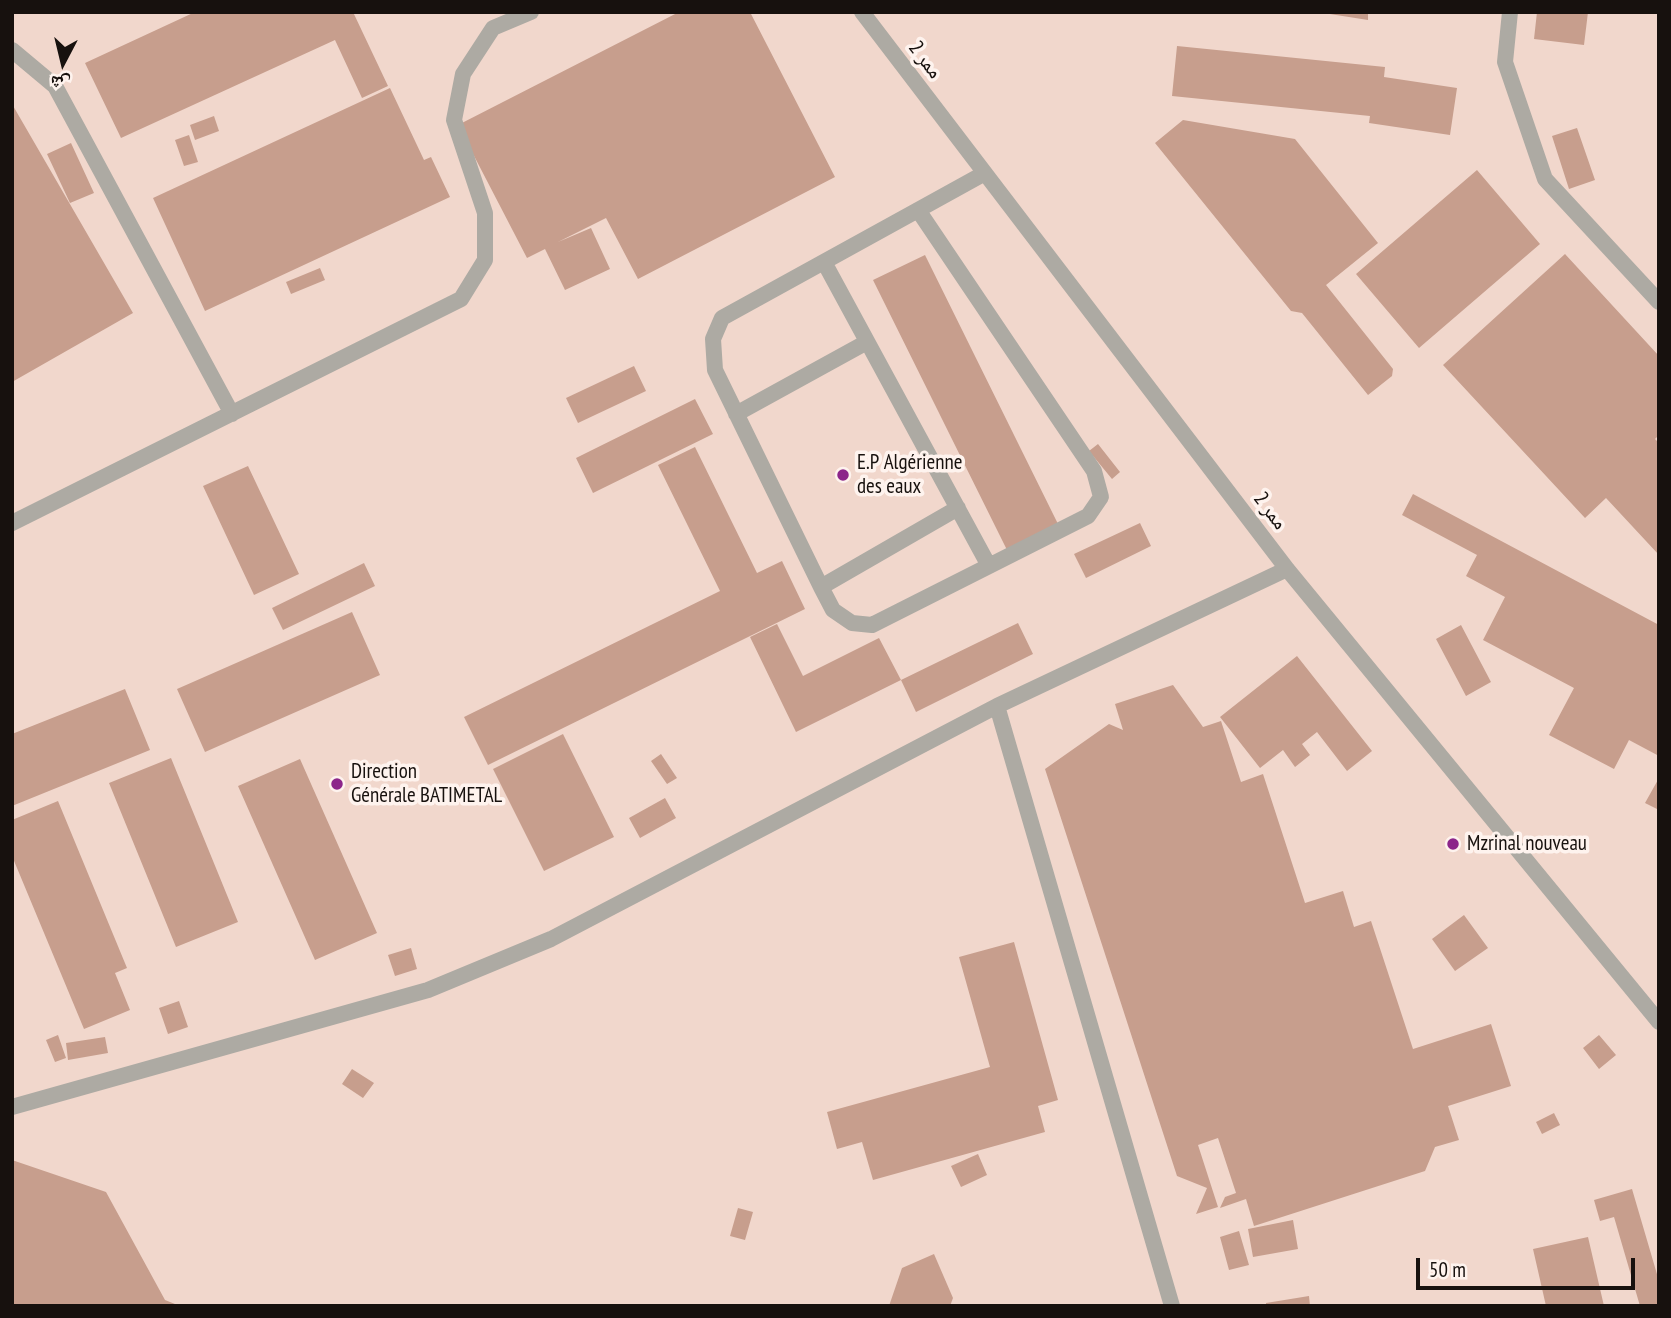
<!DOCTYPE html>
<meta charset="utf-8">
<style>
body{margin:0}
#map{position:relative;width:1671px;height:1318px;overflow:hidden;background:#f6e4dc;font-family:"PT Sans Narrow","Noto Naskh Arabic",sans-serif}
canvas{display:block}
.frame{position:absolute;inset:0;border:14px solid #17110e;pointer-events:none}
.north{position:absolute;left:28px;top:28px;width:70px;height:70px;-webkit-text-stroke:5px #fef3ee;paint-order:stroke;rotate:187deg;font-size:19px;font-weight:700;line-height:28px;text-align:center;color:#17110e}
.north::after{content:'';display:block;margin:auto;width:24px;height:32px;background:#17110e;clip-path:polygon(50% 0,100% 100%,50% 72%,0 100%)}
.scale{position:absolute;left:1416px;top:1258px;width:219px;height:32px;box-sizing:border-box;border:4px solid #17110e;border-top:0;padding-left:9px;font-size:21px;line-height:24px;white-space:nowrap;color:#17110e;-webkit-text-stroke:5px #fef3ee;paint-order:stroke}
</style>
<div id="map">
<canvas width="1671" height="1318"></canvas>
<div class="frame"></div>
<div class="north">ش</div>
<div class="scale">50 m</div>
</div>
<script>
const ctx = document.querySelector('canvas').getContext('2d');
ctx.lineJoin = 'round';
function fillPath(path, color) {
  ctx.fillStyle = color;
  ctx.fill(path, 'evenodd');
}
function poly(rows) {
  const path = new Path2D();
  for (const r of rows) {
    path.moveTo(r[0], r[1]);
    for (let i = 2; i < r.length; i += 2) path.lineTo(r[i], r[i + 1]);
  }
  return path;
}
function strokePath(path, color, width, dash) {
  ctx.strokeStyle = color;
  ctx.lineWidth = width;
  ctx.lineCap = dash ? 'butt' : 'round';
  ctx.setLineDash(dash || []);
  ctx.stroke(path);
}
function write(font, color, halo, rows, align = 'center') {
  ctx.font = font + ' "PT Sans Narrow","Noto Naskh Arabic",sans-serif';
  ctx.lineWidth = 7;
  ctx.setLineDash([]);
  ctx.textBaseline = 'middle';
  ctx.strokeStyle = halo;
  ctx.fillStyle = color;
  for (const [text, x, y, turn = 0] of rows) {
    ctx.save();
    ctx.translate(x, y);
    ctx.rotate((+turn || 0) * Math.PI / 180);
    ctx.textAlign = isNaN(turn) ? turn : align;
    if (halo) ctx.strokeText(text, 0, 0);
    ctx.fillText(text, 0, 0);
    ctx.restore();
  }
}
const built = poly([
 [12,12,1659,12,1659,1306,12,1306]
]);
const building = poly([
 [195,12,353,12,388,86,362,98,335,40,121,138,85,63],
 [679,12,750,12,835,177,638,279,606,218,558,242,591,228,610,269,565,290,545,249,527,258,458,125],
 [1317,12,1368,12,1368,20],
 [1537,12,1588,12,1584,45,1534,39],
 [1177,46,1385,67,1384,77,1457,88,1450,135,1369,123,1370,116,1172,96],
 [390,88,424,160,431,157,450,197,205,311,153,198],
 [12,104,133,313,12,382],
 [214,116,219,131,195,140,190,125],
 [1183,120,1295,139,1378,243,1326,285,1393,369,1392,376,1368,395,1302,313,1291,311,1155,143],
 [1577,128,1595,180,1569,189,1552,136],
 [189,135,198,162,184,166,175,140],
 [71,143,94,193,70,203,47,154],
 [1477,170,1540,244,1419,348,1356,274],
 [1565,254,1659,356,1659,435,1655,439,1659,443,1659,555,1606,498,1585,518,1443,365],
 [925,255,1058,524,1007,550,873,280],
 [320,268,325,280,291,294,286,282],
 [634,366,646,391,578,423,566,398],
 [695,399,713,434,593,493,576,458],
 [1098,444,1120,472,1112,479,1089,451],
 [695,447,757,573,782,561,805,609,488,765,464,717,720,591,658,465],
 [248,466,299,574,254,595,203,486],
 [1413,494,1659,625,1659,756,1629,740,1614,769,1549,735,1574,688,1483,640,1505,597,1466,576,1477,555,1402,515],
 [1140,523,1151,546,1086,578,1074,554],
 [364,563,375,586,283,630,272,608],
 [352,612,380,675,205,752,177,689],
 [1018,623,1033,654,916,712,901,680],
 [777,624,803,676,879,638,901,680,796,732,750,637],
 [1461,625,1491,682,1466,696,1436,639],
 [1297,656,1372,751,1347,771,1317,732,1302,744,1310,755,1295,767,1283,750,1260,768,1220,717],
 [1173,685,1203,727,1221,721,1241,782,1263,774,1305,903,1343,891,1354,927,1371,921,1413,1049,1491,1024,1511,1086,1448,1106,1459,1140,1435,1147,1425,1171,1254,1226,1246,1199,1220,1208,1225,1197,1236,1193,1218,1138,1198,1145,1218,1207,1196,1214,1207,1188,1177,1176,1045,769,1109,724,1123,730,1115,704],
 [125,689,150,750,12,806,12,734],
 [563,734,614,837,544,871,493,769],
 [661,754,677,778,667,784,651,761],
 [171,758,238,922,176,947,109,783],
 [300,759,377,933,315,960,238,786],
 [1659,778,1659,810,1645,803],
 [665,798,676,818,640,838,629,818],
 [58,801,127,968,115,973,130,1010,84,1029,12,856,12,820],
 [1464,915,1488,948,1455,971,1432,939],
 [1014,942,1058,1100,1038,1106,1045,1132,873,1180,862,1142,837,1149,827,1112,990,1067,959,957],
 [411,948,417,969,395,976,388,955],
 [179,1001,188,1027,168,1034,159,1008],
 [58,1035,66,1058,55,1062,46,1040],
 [1599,1035,1616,1055,1599,1069,1583,1048],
 [105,1037,108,1053,68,1060,66,1043],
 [352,1069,374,1083,363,1098,342,1084],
 [1554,1113,1560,1125,1542,1134,1536,1122],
 [978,1154,987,1175,961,1187,951,1166],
 [12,1160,106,1192,165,1300,180,1306,12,1306],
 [1632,1189,1659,1281,1659,1306,1640,1306,1614,1217,1600,1221,1594,1200],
 [738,1208,753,1212,745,1240,730,1236],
 [1293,1220,1298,1249,1253,1257,1248,1229],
 [1239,1231,1249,1265,1229,1270,1220,1237],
 [1588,1237,1604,1306,1546,1306,1533,1249],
 [934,1254,953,1298,950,1306,889,1306,902,1268],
 [1309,1296,1310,1306,1266,1306,1266,1303]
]);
const service = poly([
 [862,12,1287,569,1659,1022],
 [1510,12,1505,62,1545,179,1659,302],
 [12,50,55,86,232,414],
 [918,210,1094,471,1101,497,1088,516,872,625,852,623,833,610,821,587,715,370,713,339,722,318,918,210,985,173],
 [824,262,989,566],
 [736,414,867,342],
 [12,523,461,299,485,260,485,213,454,120,463,74,493,28,531,12],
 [821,587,958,508],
 [997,706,1172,1306],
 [12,1107,428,990,551,939,997,706,1287,569]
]);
const markers = [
 [843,475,7,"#8c258a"],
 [337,784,7,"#8c258a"],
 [1453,844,7,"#8c258a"]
];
const streetNames = [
 ["ممر 2",925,60,53],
 ["ممر 2",1270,511,53]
];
const poiNames = [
 ["E.P Algérienne",857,463],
 ["des eaux",857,487],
 ["Direction",351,772],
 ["Générale BATIMETAL",351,796],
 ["Mzrinal nouveau",1467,844]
];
fillPath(built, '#f1d7cc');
fillPath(building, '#c79e8d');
strokePath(service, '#adaaa3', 16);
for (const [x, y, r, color] of markers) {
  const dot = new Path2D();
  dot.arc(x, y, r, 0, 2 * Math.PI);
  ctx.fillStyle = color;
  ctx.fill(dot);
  strokePath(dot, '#fef3ee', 2.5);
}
write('21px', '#17110e', '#fef3ee', streetNames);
write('21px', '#17110e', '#fef3ee', poiNames, 'left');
</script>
